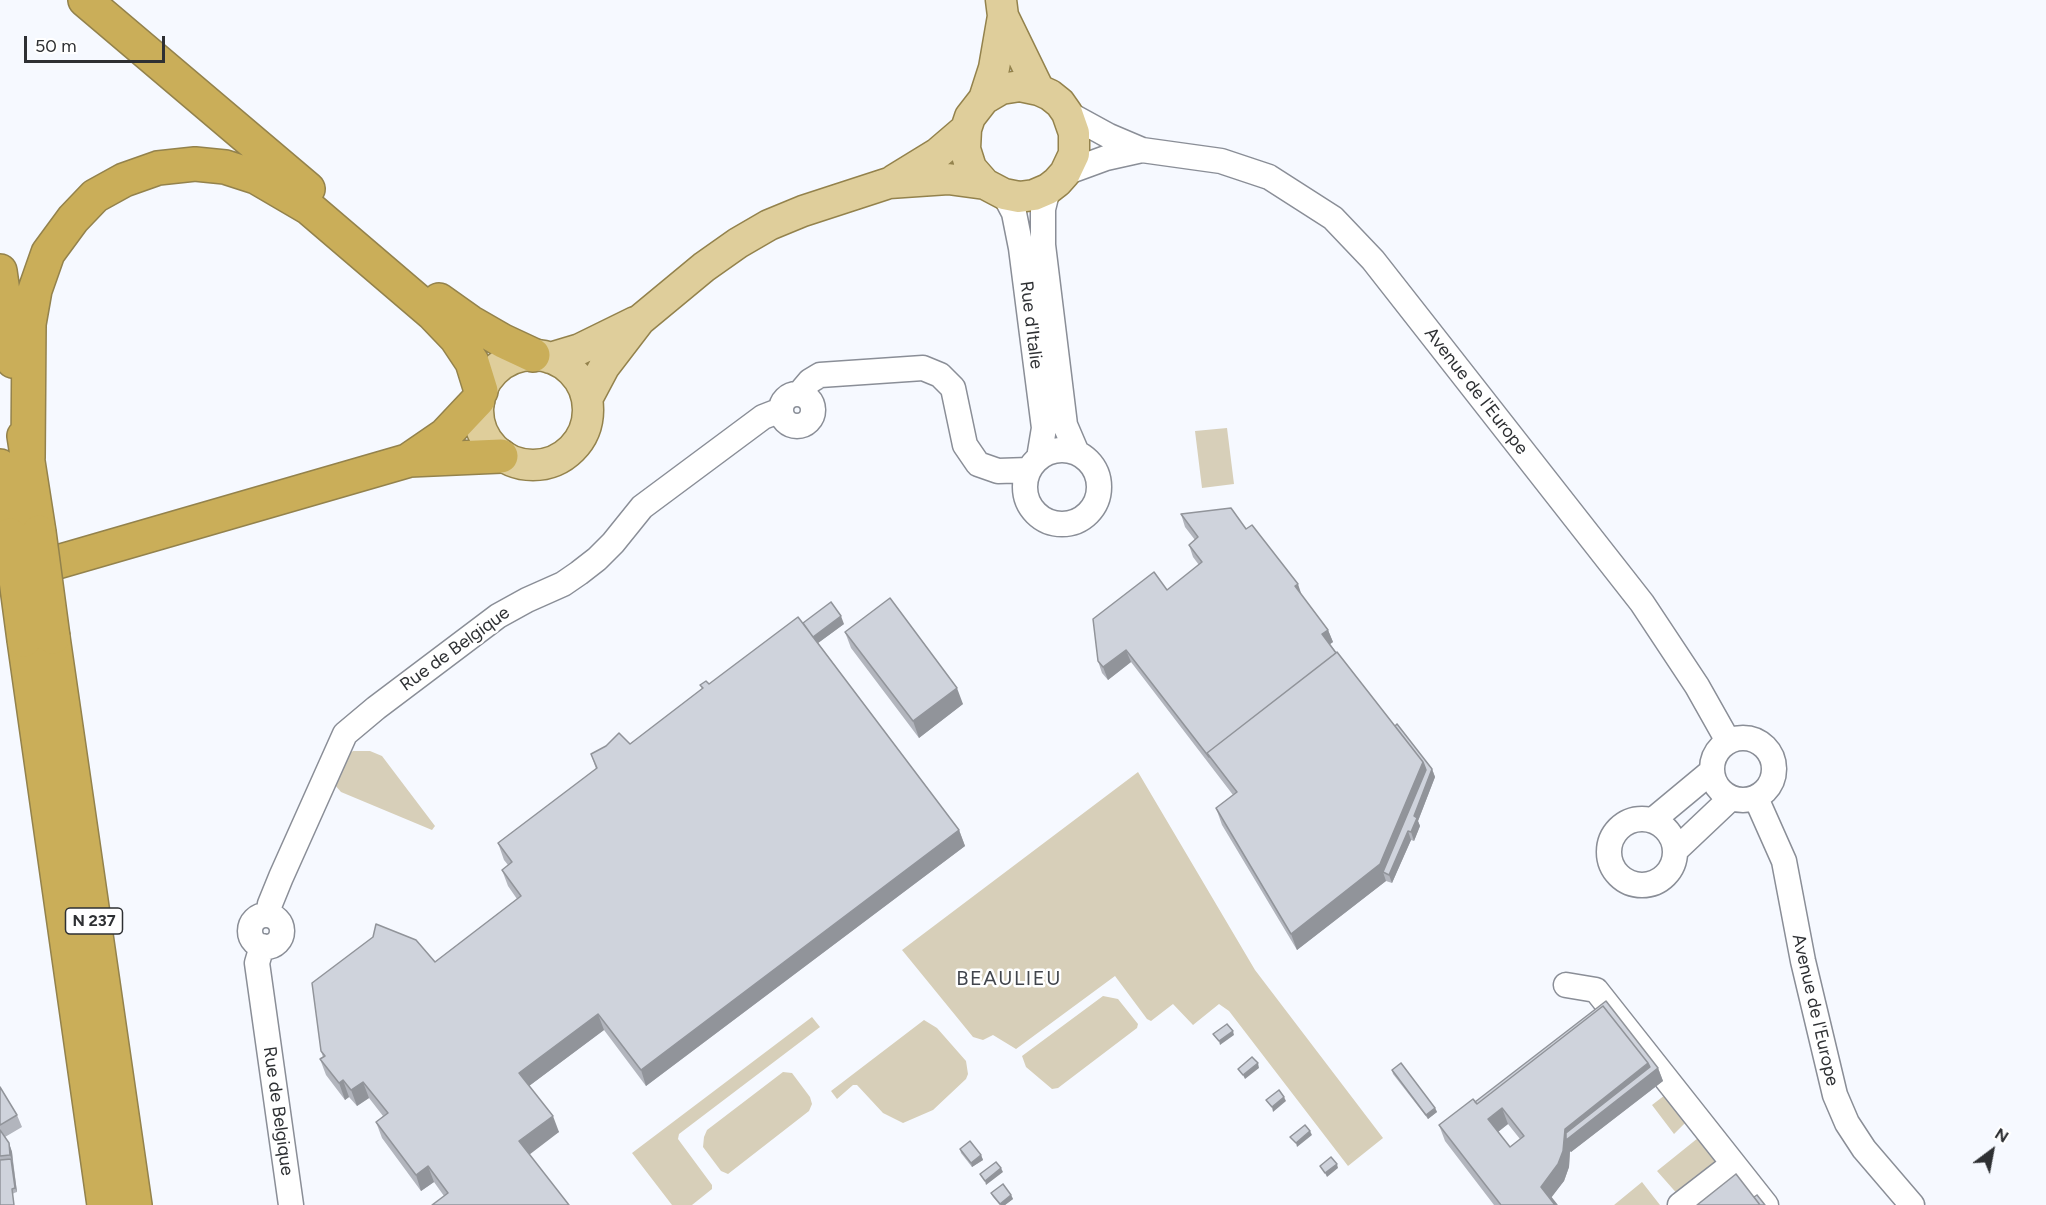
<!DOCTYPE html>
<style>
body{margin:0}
#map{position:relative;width:2046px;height:1205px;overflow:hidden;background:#f6f9ff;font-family:Figtree,sans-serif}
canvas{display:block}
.north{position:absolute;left:1962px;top:1121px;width:60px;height:60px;-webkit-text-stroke:4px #fff;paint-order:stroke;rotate:32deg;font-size:16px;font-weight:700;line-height:24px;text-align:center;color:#2e3033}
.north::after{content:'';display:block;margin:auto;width:21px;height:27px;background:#2e3033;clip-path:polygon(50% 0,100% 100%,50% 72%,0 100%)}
.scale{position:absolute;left:24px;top:36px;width:141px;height:27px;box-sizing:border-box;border:3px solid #2e3033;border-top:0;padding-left:8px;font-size:18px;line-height:21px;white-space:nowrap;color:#2e3033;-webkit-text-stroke:4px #fff;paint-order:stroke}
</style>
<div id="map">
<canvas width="2046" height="1205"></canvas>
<div class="north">N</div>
<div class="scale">50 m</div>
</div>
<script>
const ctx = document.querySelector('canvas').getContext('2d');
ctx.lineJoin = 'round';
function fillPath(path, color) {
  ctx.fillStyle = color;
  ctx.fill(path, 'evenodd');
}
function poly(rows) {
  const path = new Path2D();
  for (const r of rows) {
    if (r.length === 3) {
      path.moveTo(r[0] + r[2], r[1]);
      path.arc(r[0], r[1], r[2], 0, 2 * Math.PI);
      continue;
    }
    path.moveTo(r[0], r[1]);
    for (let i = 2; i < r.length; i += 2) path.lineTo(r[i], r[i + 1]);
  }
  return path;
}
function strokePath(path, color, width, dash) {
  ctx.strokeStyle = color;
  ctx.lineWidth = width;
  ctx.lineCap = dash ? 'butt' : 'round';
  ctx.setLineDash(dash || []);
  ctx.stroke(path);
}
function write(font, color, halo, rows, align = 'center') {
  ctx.font = font + ' Figtree,sans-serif';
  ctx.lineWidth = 5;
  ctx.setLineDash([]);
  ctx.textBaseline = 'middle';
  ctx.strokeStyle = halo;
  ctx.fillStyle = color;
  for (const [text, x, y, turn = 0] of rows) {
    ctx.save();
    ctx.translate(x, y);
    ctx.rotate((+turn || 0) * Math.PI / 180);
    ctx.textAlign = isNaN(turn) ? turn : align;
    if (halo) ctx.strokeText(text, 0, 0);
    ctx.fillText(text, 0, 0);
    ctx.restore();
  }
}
const green = poly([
 [1227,428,1234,484,1202,488,1195,431],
 [353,751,370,751,382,756,435,826,432,830,341,792,334,784,344,757],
 [1138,772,1255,970,1383,1138,1348,1166,1229,1011,1219,1004,1193,1025,1173,1004,1151,1021,1147,1019,1115,976,1016,1049,993,1035,983,1040,973,1037,902,950],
 [1103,996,1118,999,1138,1024,1137,1028,1058,1088,1052,1089,1026,1067,1022,1056],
 [812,1017,820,1027,679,1134,678,1139,712,1185,712,1189,692,1205,672,1205,632,1153],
 [924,1020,937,1028,966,1061,968,1074,966,1079,933,1110,903,1123,883,1113,857,1085,853,1085,837,1099,831,1091],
 [783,1072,792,1073,810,1097,812,1104,809,1111,728,1174,721,1171,703,1147,704,1137,707,1130],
 [1665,1095,1685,1123,1674,1134,1652,1105],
 [1698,1138,1720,1164,1680,1197,1657,1171],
 [1642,1182,1660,1205,1614,1205]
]);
const minor = poly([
 [1067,113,1109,136,1142,150,1221,161,1269,177,1333,218,1373,260,1642,603,1697,686,1728,741],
 [1065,173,1106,158,1142,150],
 [1048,189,1043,209,1043,245,1065,425,1077,453],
 [1004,194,1014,213,1021,248,1044,428,1039,458],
 [799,394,810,381,820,375,923,368,940,375,953,388,965,445,978,464,998,471,1029,470],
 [797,410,16],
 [1062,487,37],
 [1743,769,31],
 [1756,798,1784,861,1803,961,1835,1095,1847,1123,1864,1149,1912,1205],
 [1642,852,33],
 [1653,820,1712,771],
 [1676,850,1731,798],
 [268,915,270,904,281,877,345,734,376,708,498,616,527,600,563,584,579,573,597,559,613,543,642,507,763,417,781,410],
 [266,931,16],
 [262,946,257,963,291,1205],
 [1566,985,1596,990,1766,1205],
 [1680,1205,1733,1164]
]);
const major = poly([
 [1003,16,1039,90],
 [984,99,1001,89,1020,86,1039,90,1050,95,1060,103,1067,113,1074,133,1074,154,1065,173,1057,182,1048,189,1034,195,1019,197,1004,194,985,184,971,168,965,149,966,129,970,117,984,99,994,68,1003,16,1001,0],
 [894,180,938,153,966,129],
 [533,410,55],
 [550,358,580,349,635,322],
 [587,399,604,367,640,320,704,267,738,243,769,225,803,211,889,183,948,179,985,184]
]);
const highway = poly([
 [85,0,308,189],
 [0,271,13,361],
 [439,300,470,322,503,341,533,355],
 [24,436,39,532],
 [28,458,29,324,35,290,48,253,73,219,95,196,124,180,158,168,195,164,225,167,256,177,309,208,433,314,456,338,472,362,481,391],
 [410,459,445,435,478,400],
 [0,466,10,535],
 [16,574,410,460,501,456],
 [53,637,135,1205],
 [24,640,104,1205]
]);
const highwayBridge = poly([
 [39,532,53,637],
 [10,535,24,640]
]);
const wall = poly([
 [1181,514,1246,529,1302,596,1328,630,1333,642,1330,644,1395,726,1432,769,1435,777,1418,821,1420,826,1414,841,1411,840,1392,883,1386,881,1297,950,1222,825,1216,808,1233,795,1131,662,1108,680,1102,673,1098,661,1167,590,1199,565,1193,557,1189,545,1195,540,1185,527],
 [803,623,844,624,818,643,959,830,965,846,646,1086,604,1030,529,1086,559,1132,444,1196,434,1182,421,1191,382,1138,376,1122,383,1116,369,1098,357,1106,349,1097,345,1100,326,1075,320,1059,323,1057,321,1051,435,962,517,899,508,886,502,870,508,865,504,860,498,843,596,769,591,754,630,744,702,689,700,685,709,684],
 [845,632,963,704,919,738,851,648],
 [1658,1068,1663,1081,1571,1152,1570,1151,1569,1167,1564,1181,1551,1197,1557,1205,1494,1205,1445,1141,1439,1125],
 [1508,1124,1520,1139,1510,1147,1498,1132],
 [1392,1070,1435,1108,1437,1112,1428,1119,1393,1074],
 [0,1087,17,1115,22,1127,5,1137,9,1143,12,1152,17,1192,14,1193,0,1205],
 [960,1149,981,1155,983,1160,972,1167,961,1153],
 [991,1193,1011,1195,1013,1199,1005,1205,1000,1205,993,1197]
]);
const shadedWall = poly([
 [1298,584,1302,596,1295,586],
 [841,616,844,624,814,646,811,638],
 [1328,630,1333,642,1326,647,1322,634],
 [1126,650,1131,662,1108,680,1103,667],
 [957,688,963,704,919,738,913,721],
 [1423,762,1432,769,1435,777,1418,821,1420,826,1414,841,1411,832,1408,831,1411,840,1392,883,1389,875,1383,872,1386,881,1297,950,1291,934],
 [959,830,965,846,646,1086,641,1070],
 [598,1014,604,1030,525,1089,519,1073],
 [1233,1031,1234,1035,1220,1045,1219,1041],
 [1258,1063,1259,1068,1245,1079,1243,1075],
 [1648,1063,1658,1068,1663,1081,1571,1152,1570,1151,1569,1167,1564,1181,1548,1202,1541,1187,1565,1129],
 [343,1080,349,1097,345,1100,339,1083],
 [363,1082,369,1098,357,1106,351,1090],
 [1284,1097,1286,1101,1273,1112,1272,1107],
 [1435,1108,1437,1112,1428,1119,1426,1115],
 [1502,1108,1508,1124,1494,1135,1488,1119],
 [553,1116,559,1132,525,1158,519,1141],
 [1310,1131,1312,1135,1297,1147,1296,1143],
 [9,1143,12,1152,13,1163,10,1155],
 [981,1155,983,1160,972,1167,971,1163],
 [11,1159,13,1163,17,1192,15,1188],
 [1337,1164,1338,1168,1327,1177,1325,1173],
 [428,1166,434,1182,421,1191,416,1175],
 [1001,1168,1003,1172,986,1185,985,1181],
 [1011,1195,1013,1199,1005,1205,1001,1205,1000,1204]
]);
const building = poly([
 [1231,508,1246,529,1252,525,1298,584,1295,586,1328,630,1322,634,1336,653,1207,753,1209,757,1126,650,1103,667,1098,661,1093,619,1154,572,1167,590,1202,562,1189,545,1198,537,1181,514,1231,508],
 [890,598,957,688,913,721,845,632,890,598],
 [831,602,841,616,813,637,803,623,831,602],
 [798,617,959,830,641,1070,598,1014,519,1073,553,1116,519,1141,569,1205,432,1205,448,1193,428,1166,416,1175,376,1122,388,1113,363,1082,351,1090,343,1080,339,1083,320,1059,325,1056,321,1051,312,983,373,937,376,924,416,940,435,962,521,896,502,870,512,862,498,843,597,768,591,754,606,746,619,733,630,744,703,688,700,685,706,681,709,684,798,617],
 [1337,652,1423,762,1380,864,1291,934,1216,808,1237,792,1207,753,1337,652],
 [1397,724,1432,769,1414,816,1417,818,1411,832,1408,831,1389,875,1383,872,1426,770,1423,762,1395,726,1397,724],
 [1606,1001,1658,1068,1566,1140,1566,1133,1650,1067,1648,1063,1603,1006,1477,1104,1475,1102,1606,1001],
 [1603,1006,1648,1063,1565,1129,1563,1151,1558,1164,1541,1187,1555,1205,1501,1205,1439,1125,1473,1099,1477,1104,1603,1006],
 [1502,1108,1524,1136,1510,1147,1488,1119,1502,1108],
 [1227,1024,1233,1031,1219,1041,1213,1034,1227,1024],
 [1252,1057,1258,1063,1243,1075,1238,1069,1252,1057],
 [1401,1063,1435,1108,1426,1115,1392,1070,1401,1063],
 [0,1087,17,1115,0,1125,0,1087],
 [1279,1090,1284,1097,1272,1107,1266,1100,1279,1090],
 [1305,1125,1310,1131,1296,1143,1290,1137,1305,1125],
 [0,1130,9,1143,10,1155,0,1156,0,1130],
 [970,1141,981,1155,971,1163,960,1149,970,1141],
 [1331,1157,1337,1164,1325,1173,1320,1166,1331,1157],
 [11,1159,15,1188,12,1189,14,1205,0,1205,0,1160,11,1159],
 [996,1162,1001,1168,985,1181,980,1174,996,1162],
 [1736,1174,1760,1205,1697,1205,1736,1174],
 [1003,1184,1011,1195,1000,1204,991,1193,1003,1184],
 [1549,1195,1557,1205,1555,1205,1548,1196,1549,1195],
 [1757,1195,1765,1205,1760,1205,1754,1197,1757,1195]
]);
const shields = [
 [94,921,57]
];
const shieldNames = [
 ["N 237",94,921]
];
const streetNames = [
 ["Rue d'Italie",1031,325,83],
 ["Avenue de l'Europe",1476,391,52],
 ["Rue de Belgique",455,649,-36],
 ["Avenue de l'Europe",1815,1010,77],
 ["Rue de Belgique",278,1111,82]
];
const neighbourhoodNames = [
 ["BEAULIEU",1009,979]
];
fillPath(green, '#d7cfb9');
strokePath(minor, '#8a8e97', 27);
strokePath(major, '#93824c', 33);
strokePath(highway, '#93824c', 36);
strokePath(minor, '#fff', 24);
strokePath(major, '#dfce9b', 30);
strokePath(highway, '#caae59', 33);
strokePath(highwayBridge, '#93824c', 36, []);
strokePath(highwayBridge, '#caae59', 33);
fillPath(wall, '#b2b5bd');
fillPath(shadedWall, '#91949a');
fillPath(building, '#cfd3dc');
strokePath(building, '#91949a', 1.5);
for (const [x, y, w] of shields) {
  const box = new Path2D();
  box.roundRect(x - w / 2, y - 13, w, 26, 4.5);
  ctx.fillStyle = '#fff';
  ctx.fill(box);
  strokePath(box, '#2e3033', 1.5);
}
write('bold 16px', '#2e3033', null, shieldNames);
write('18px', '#2e3033', '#fff', streetNames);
ctx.letterSpacing = '1.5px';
write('20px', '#41454c', '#fff', neighbourhoodNames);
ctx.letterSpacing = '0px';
</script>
